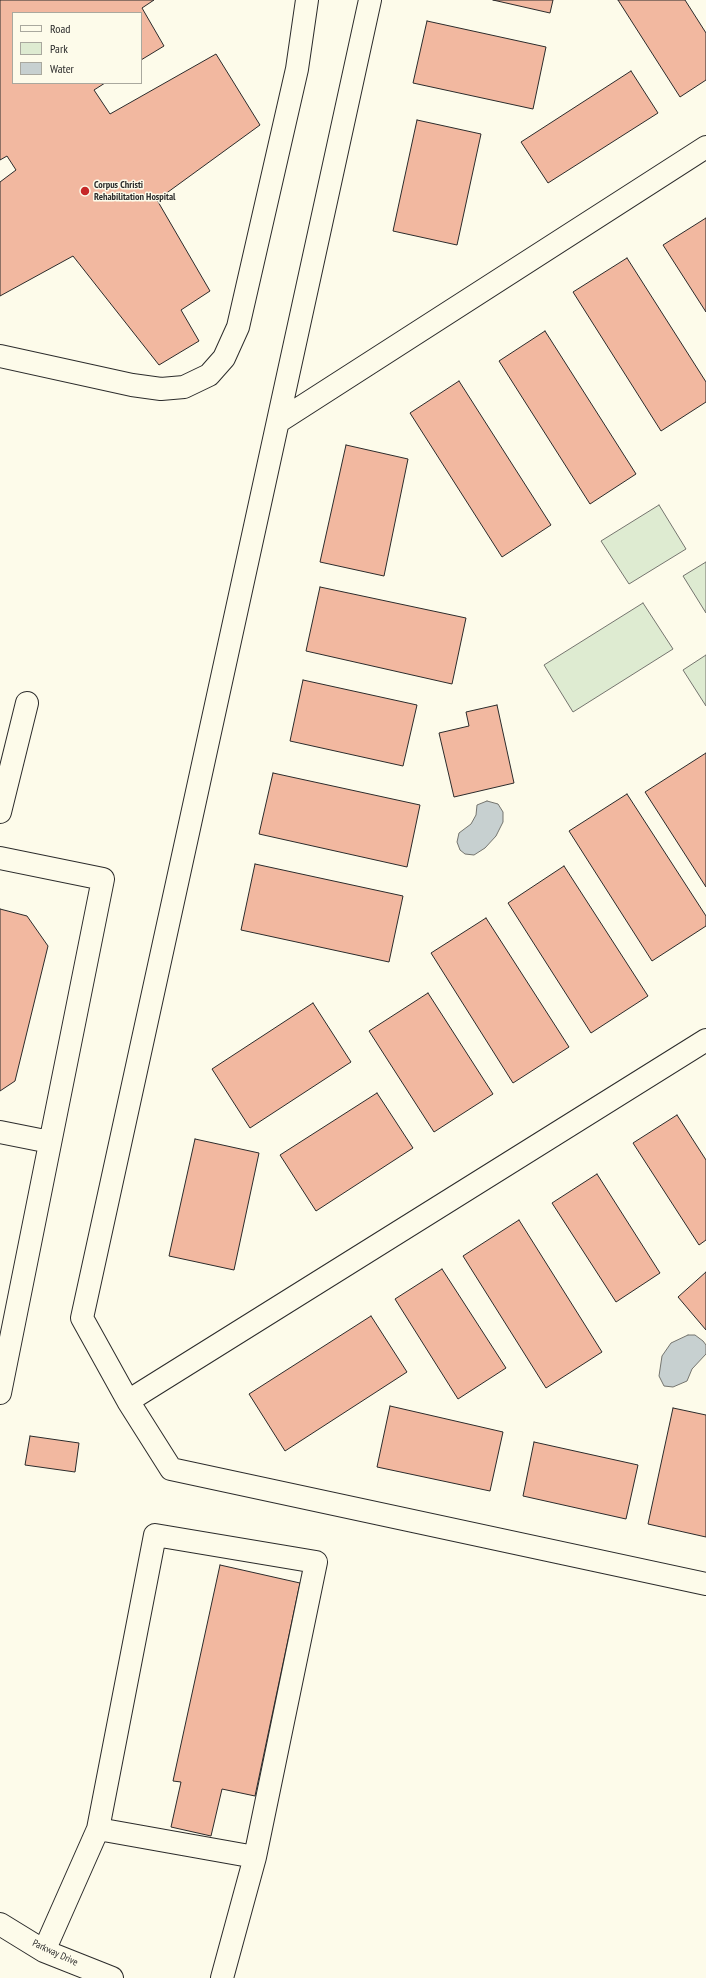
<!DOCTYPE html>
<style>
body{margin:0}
#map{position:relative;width:706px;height:1978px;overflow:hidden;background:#fdfbea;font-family:"PT Sans Narrow",sans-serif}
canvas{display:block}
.legend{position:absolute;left:12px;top:12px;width:130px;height:72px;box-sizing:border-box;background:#fdfbea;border:1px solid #a9a89e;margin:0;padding:5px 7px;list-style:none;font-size:12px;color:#2b2b2b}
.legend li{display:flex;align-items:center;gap:8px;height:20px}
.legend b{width:20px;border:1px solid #a9a89e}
</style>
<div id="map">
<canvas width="706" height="1978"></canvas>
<ul class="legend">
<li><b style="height:5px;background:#fdfbea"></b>Road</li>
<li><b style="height:11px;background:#deebd1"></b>Park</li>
<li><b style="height:11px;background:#c7d0d0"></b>Water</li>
</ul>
</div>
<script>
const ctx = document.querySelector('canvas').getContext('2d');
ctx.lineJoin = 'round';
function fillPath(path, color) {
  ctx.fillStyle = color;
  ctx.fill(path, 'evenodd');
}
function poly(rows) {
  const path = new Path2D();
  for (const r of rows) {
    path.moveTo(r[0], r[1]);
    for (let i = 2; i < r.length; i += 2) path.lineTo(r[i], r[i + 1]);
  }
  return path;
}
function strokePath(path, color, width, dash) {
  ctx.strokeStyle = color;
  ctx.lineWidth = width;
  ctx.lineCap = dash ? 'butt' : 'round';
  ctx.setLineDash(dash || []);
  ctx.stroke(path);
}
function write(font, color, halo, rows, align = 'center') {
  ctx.font = font + ' "PT Sans Narrow",sans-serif';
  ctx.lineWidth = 3;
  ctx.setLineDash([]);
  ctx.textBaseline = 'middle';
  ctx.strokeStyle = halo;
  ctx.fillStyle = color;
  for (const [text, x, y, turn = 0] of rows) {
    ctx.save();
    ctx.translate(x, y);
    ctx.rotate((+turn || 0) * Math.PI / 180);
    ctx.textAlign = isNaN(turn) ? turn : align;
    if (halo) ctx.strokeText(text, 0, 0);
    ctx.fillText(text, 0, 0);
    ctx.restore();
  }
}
const green = poly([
 [659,505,686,549,629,584,601,541,659,505],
 [706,562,706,613,683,576,706,562],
 [643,603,673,649,573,712,544,665,643,603],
 [706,655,706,706,683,670,706,655]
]);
const water = poly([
 [487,801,498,804,503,812,503,822,496,836,485,848,474,855,465,854,460,850,457,842,459,833,471,824,476,815,477,805,487,801],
 [688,1335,695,1335,703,1341,706,1345,706,1354,692,1369,687,1381,673,1387,664,1386,659,1376,662,1356,671,1343,688,1335]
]);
const building = poly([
 [0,0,154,0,142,8,164,46,141,60,141,13,13,13,13,83,105,83,94,90,110,114,216,54,260,125,157,200,210,291,181,310,199,341,159,365,73,256,0,296,0,182,16,170,7,156,0,160,0,0],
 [493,0,553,0,550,13,493,0],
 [618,0,685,0,706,33,706,80,680,97,618,0],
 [427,21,546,47,533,109,413,83,427,21],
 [631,71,658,113,548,183,521,142,631,71],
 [417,120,481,134,457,245,393,231,417,120],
 [706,218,706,312,663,245,706,218],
 [627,258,706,382,706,402,661,431,573,292,627,258],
 [545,331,636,474,590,504,499,361,545,331],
 [459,381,551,525,502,557,410,413,459,381],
 [346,445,408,459,384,576,320,562,346,445],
 [320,587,466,618,452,684,306,651,320,587],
 [303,680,417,705,403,766,290,741,303,680],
 [497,705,514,783,454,797,439,733,469,726,466,712,497,705],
 [706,753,706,887,645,792,706,753],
 [273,773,420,805,407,867,259,834,273,773],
 [627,794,706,916,706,926,652,961,569,831,627,794],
 [255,864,403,896,389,962,241,930,255,864],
 [564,866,648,996,591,1033,508,903,564,866],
 [0,909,27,916,48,946,15,1081,0,1091,0,909],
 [486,918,569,1047,513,1083,431,953,486,918],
 [428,993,493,1094,434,1132,369,1031,428,993],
 [313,1003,351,1062,250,1128,212,1069,313,1003],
 [377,1093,413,1148,316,1211,280,1155,377,1093],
 [677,1115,706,1160,706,1240,699,1245,633,1143,677,1115],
 [195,1139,259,1153,234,1270,169,1256,195,1139],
 [597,1174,660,1273,616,1302,552,1203,597,1174],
 [519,1220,602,1352,546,1388,463,1256,519,1220],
 [442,1269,506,1368,458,1399,395,1299,442,1269],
 [706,1272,706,1330,678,1297,706,1272],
 [371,1316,407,1372,285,1451,249,1394,371,1316],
 [390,1406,503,1432,490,1491,377,1467,390,1406],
 [673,1408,706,1415,706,1537,648,1524,673,1408],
 [30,1436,79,1443,75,1472,25,1465,30,1436],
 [534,1442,638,1465,626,1519,523,1496,534,1442],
 [220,1565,300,1583,255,1796,222,1789,211,1836,171,1827,181,1782,173,1781,220,1565]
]);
const minor = poly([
 [370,0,82,1318,128,1401,171,1469,706,1584],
 [0,356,132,385,161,389,184,387,209,375,224,358,238,327,297,69,307,0],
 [278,422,706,147],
 [0,812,27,703],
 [0,858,103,879,0,1393],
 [0,1132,50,1142],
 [128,1401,706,1040],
 [98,1829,255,1857],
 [0,1924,44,1951,112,1978],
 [44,1951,98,1829,155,1535,316,1562,255,1857,222,1978]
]);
const markers = [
 [85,191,5,"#c62828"]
];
const poiNames = [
 ["Corpus Christi",94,185],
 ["Rehabilitation Hospital",94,197]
];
const streetNames = [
 ["Parkway Drive",55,1953,25]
];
fillPath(green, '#deebd1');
strokePath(green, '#74746e', 1);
fillPath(water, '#c7d0d0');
strokePath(water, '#74746e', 1);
fillPath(building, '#f2b8a0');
strokePath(building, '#2b2b2b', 1);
strokePath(minor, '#2b2b2b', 24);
strokePath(minor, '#fdfbea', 22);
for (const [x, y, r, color] of markers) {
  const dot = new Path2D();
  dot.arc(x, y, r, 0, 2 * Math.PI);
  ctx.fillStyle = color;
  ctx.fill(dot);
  strokePath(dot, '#fdfbea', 1.5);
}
write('bold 10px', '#2b2b2b', '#fdfbea', poiNames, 'left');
write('10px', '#2b2b2b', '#fdfbea', streetNames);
</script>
